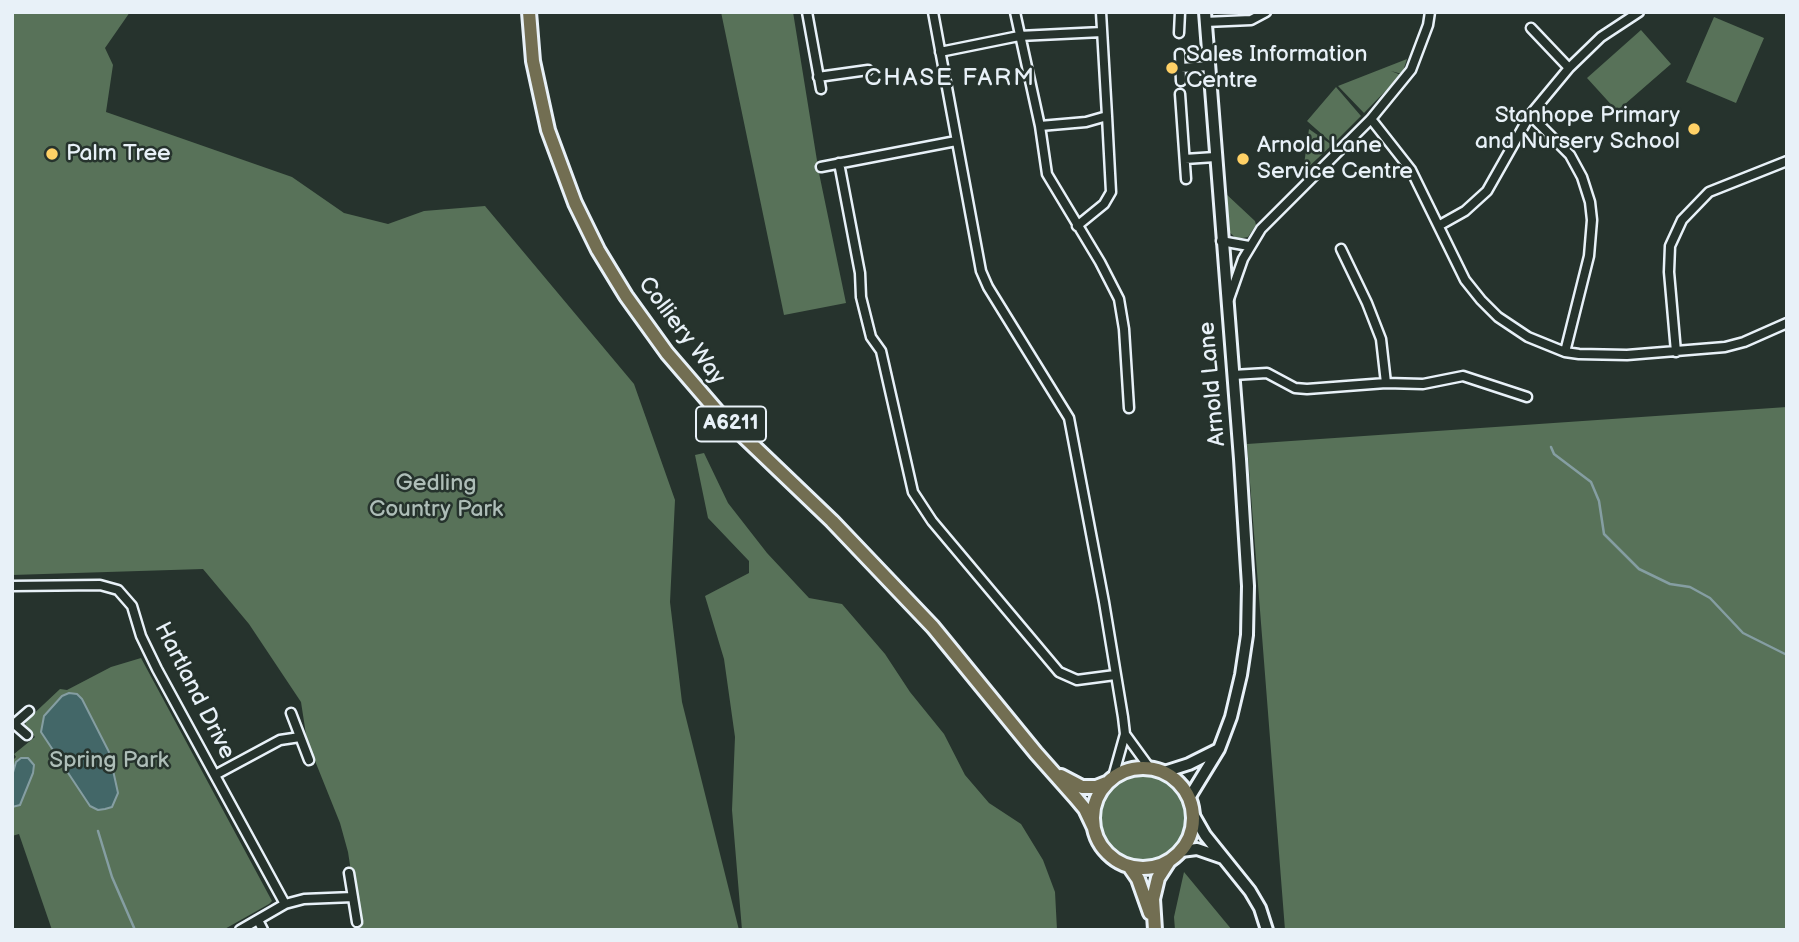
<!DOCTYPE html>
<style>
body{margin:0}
#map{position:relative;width:1799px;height:942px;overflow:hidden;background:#26332d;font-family:"Balsamiq Sans",sans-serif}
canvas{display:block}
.frame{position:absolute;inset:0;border:14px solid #e8f1f8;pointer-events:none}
</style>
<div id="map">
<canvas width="1799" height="942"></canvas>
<div class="frame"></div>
</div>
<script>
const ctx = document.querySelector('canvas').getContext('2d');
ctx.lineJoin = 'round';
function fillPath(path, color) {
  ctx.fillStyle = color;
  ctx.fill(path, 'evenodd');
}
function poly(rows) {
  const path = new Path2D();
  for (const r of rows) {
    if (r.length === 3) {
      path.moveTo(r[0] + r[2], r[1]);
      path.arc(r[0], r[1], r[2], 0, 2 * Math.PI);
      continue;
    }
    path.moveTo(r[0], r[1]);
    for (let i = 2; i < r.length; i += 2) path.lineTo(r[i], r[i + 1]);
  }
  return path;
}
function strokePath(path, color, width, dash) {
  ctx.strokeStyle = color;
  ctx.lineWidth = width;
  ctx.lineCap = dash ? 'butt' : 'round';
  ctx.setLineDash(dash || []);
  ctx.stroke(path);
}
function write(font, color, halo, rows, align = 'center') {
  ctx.font = font + ' "Balsamiq Sans",sans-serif';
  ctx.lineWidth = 5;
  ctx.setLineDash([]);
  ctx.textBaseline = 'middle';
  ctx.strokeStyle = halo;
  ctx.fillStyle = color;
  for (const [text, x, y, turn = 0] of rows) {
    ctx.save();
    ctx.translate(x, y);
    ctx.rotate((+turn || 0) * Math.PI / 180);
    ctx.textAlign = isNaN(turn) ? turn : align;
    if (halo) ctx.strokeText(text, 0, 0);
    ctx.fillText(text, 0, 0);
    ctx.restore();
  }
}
const green = poly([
 [12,12,130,12,105,48,113,65,106,112,292,177,344,213,388,224,424,211,485,206,634,384,675,500,670,602,682,702,739,930,360,930,348,852,340,823,307,741,301,702,249,624,203,569,12,575],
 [721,12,793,12,819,173,846,303,784,315],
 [1714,17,1764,38,1736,103,1686,82],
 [1641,30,1671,64,1617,111,1587,78],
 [1407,59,1402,74,1391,71,1401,75,1364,113,1338,86],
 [1336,87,1361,116,1333,144,1307,121],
 [1309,129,1332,145,1303,172],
 [1225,193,1255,221,1256,225,1248,237,1237,239,1227,230],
 [1787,407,1787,930,1285,930,1247,444],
 [704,453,728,503,767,553,809,598,842,604,885,654,910,692,944,734,965,775,989,803,1021,824,1043,860,1055,892,1057,930,742,930,732,810,735,737,724,659,705,596,749,573,749,561,708,518,695,455],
 [141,658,272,901,269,904,223,930,52,930,19,834,12,836,12,761,16,757,14,754,35,737,25,725,27,720,60,689,67,690,111,667],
 [1143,818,44],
 [1184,872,1232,930,1233,930,1175,930,1174,917]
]);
const water = poly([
 [69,693,77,694,82,699,109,752,118,793,112,807,105,809,98,810,90,806,41,732,44,716,62,696,69,693],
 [21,758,28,758,34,765,33,773,20,805,12,807,12,776,16,762,21,758]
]);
const stream = poly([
 [1551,447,1554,454,1591,482,1599,501,1604,534,1639,569,1670,584,1690,587,1710,598,1743,633,1787,655],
 [98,831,112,877,135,930]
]);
const street = poly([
 [807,12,821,89],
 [933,12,981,271,988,287,1069,418,1104,602,1123,717,1125,734,1113,777],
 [1015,12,1040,126,1047,174,1100,262,1119,299,1124,329,1129,408],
 [1205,22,1251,20,1266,12],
 [1531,28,1569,68],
 [1179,33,1180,12],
 [940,52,1019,36,1102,32],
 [1180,54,1181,81],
 [1181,68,1208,66],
 [818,77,868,70],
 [1180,94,1186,179],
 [1530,115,1570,155,1582,177,1590,202,1592,220,1589,256,1565,352],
 [1371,119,1411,170,1465,280,1481,300,1498,317,1528,337,1565,352,1579,354,1627,355,1725,347,1744,342,1787,323],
 [1040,126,1086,122,1107,116,1101,12],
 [1185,159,1215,157],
 [839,163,860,273,861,297,871,337,881,351,913,492,932,521,1059,672,1077,680,1115,675],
 [821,167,956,141],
 [1440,225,1465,211,1487,191,1530,115,1569,68,1601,37,1639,12],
 [1077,226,1104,204,1111,192,1107,116],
 [1221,241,1249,246],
 [1229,299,1243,259,1261,229,1371,119,1411,70,1428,25,1430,12],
 [1676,352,1669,272,1670,246,1682,220,1709,192,1787,161],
 [1233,375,1267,373,1295,388,1307,389,1386,383,1381,339,1367,303,1341,249],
 [1386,383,1423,384,1463,376,1527,397],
 [12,586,100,585,118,590,132,606,141,636,157,669,285,904],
 [291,713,309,760],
 [12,722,27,735],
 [14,724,29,711],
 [1125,734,1149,767],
 [215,775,280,740,300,737],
 [349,873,357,922],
 [258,920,263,930],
 [240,930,285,904,304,899,353,897]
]);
const secondary = poly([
 [1164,772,1189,764,1219,749],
 [1189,798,1219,749,1231,717,1241,675,1247,635,1248,586,1240,459,1205,12],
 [1193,814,1205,835,1250,891,1260,908,1267,930],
 [1181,851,1197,849,1223,858]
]);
const primary = poly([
 [529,12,533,61,548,130,575,203,598,250,626,296,667,353,717,411,832,521,933,627,1036,753,1075,797,1085,809,1094,828],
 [1143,818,50],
 [1061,776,1082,787,1096,787,1106,783],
 [1129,866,1138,879,1150,913],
 [1155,930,1153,899,1158,878,1169,861]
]);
const markers = [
 [1172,68,7,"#ffd166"],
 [1694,129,7,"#ffd166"],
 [52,154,7,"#ffd166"],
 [1243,159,7,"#ffd166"]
];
const shields = [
 [731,424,70]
];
const shieldNames = [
 ["A6211",731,424]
];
const poiNames = [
 ["Sales Information",1186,55],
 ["Centre",1186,81],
 ["Stanhope Primary",1680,116,"right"],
 ["and Nursery School",1680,142,"right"],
 ["Arnold Lane",1257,146],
 ["Service Centre",1257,172],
 ["Palm Tree",66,154]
];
const streetNames = [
 ["Colliery Way",681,331,53],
 ["Arnold Lane",1213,384,-95],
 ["Hartland Drive",194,691,63]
];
const parkNames = [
 ["Gedling",436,484],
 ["Country Park",436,510],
 ["Spring Park",109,761]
];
const neighbourhoodNames = [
 ["CHASE FARM",950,79]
];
fillPath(green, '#587259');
fillPath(water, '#436768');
strokePath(water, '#859ea2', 2);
strokePath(stream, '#859ea2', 2.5);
strokePath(street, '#e8f1f8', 13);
strokePath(secondary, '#e8f1f8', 16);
strokePath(primary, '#e8f1f8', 18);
strokePath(street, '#26332d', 8);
strokePath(secondary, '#26332d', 10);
strokePath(primary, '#726e52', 12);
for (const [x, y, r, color] of markers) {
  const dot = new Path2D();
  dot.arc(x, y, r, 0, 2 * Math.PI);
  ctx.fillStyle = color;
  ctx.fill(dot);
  strokePath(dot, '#26332d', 2.5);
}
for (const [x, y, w] of shields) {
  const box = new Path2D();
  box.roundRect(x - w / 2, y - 17.5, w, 35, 5);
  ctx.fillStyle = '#26332d';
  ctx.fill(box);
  strokePath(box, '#e8f1f8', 2);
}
write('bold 21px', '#e8f1f8', null, shieldNames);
write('23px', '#e8f1f8', '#26332d', poiNames, 'left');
write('23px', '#e8f1f8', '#26332d', streetNames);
write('23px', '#aebeb8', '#26332d', parkNames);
ctx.letterSpacing = '2px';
write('24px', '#e8f1f8', '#26332d', neighbourhoodNames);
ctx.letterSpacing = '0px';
</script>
